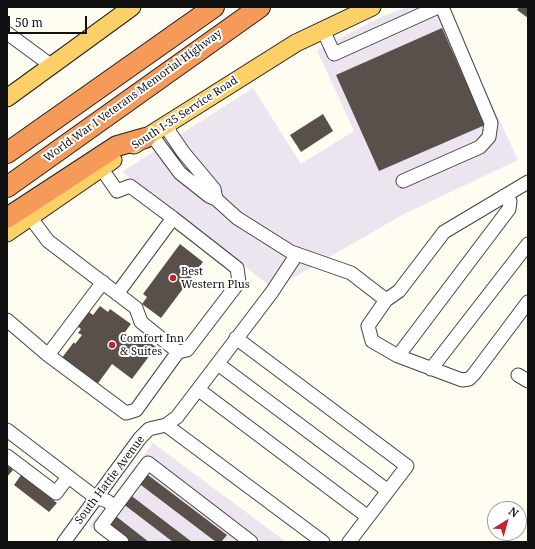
<!DOCTYPE html>
<style>
body{margin:0}
#map{position:relative;width:535px;height:549px;overflow:hidden;background:#fffcf2;font-family:"Noto Serif",serif}
canvas{display:block}
.frame{position:absolute;inset:0;border:8px solid #101010;pointer-events:none}
.north{position:absolute;left:487px;top:501px;width:40px;height:40px;box-sizing:border-box;background:#fff;border:1px solid #9f9f9f;border-radius:50%;rotate:37deg;font-size:11px;font-weight:700;line-height:16px;text-align:center;color:#101010}
.north::after{content:'';display:block;margin:auto;width:14px;height:18px;background:#c32433;clip-path:polygon(50% 0,100% 100%,50% 72%,0 100%)}
.scale{position:absolute;left:8px;top:16px;width:79px;height:18px;box-sizing:border-box;border:2px solid #101010;border-top:0;padding-left:5px;font-size:12px;line-height:14px;white-space:nowrap;color:#101010;-webkit-text-stroke:3px #fff;paint-order:stroke}
</style>
<div id="map">
<canvas width="535" height="549"></canvas>
<div class="frame"></div>
<div class="north">N</div>
<div class="scale">50 m</div>
</div>
<script>
const ctx = document.querySelector('canvas').getContext('2d');
ctx.lineJoin = 'round';
function fillPath(path, color) {
  ctx.fillStyle = color;
  ctx.fill(path, 'evenodd');
}
function poly(rows) {
  const path = new Path2D();
  for (const r of rows) {
    path.moveTo(r[0], r[1]);
    for (let i = 2; i < r.length; i += 2) path.lineTo(r[i], r[i + 1]);
  }
  return path;
}
function strokePath(path, color, width, dash) {
  ctx.strokeStyle = color;
  ctx.lineWidth = width;
  ctx.lineCap = dash ? 'butt' : 'round';
  ctx.setLineDash(dash || []);
  ctx.stroke(path);
}
function write(font, color, halo, rows, align = 'center') {
  ctx.font = font + ' "Noto Serif",serif';
  ctx.lineWidth = 4;
  ctx.setLineDash([]);
  ctx.textBaseline = 'middle';
  ctx.strokeStyle = halo;
  ctx.fillStyle = color;
  for (const [text, x, y, turn = 0] of rows) {
    ctx.save();
    ctx.translate(x, y);
    ctx.rotate((+turn || 0) * Math.PI / 180);
    ctx.textAlign = isNaN(turn) ? turn : align;
    if (halo) ctx.strokeText(text, 0, 0);
    ctx.fillText(text, 0, 0);
    ctx.restore();
  }
}
const industrial = poly([
 [407,7,447,7,518,160,402,215,274,289,122,172,253,88,301,164,354,131,317,50,381,17],
 [153,443,286,542,110,542,89,526]
]);
const building = poly([
 [519,7,528,7,528,18,517,10],
 [442,28,485,125,379,171,336,75],
 [323,114,333,131,301,152,290,135],
 [180,244,203,262,161,318,142,304,147,297,143,294],
 [78,304,93,315,100,306,108,312,110,309,131,324,125,332,135,339,138,334,156,347,132,379,112,364,96,386,61,359,74,342,75,344,82,335,78,333,81,329,67,318],
 [7,465,13,470,7,477],
 [144,472,227,535,221,542,216,542,137,482],
 [21,475,57,503,49,512,14,485],
 [129,494,192,542,173,542,122,503],
 [113,514,149,542,129,542,105,524]
]);
const minor = poly([
 [323,30,334,54,438,7],
 [7,33,52,66],
 [149,135,157,142,180,173,209,196,216,199,214,189,183,152,170,133,168,123],
 [101,168,117,191,130,186,173,218,117,294],
 [403,181,480,147,489,137,491,123,442,7],
 [528,182,444,232,399,291,386,300,368,326,372,341,398,356,462,380,469,379,474,374,528,302],
 [216,199,237,218,291,252,351,273,386,300],
 [173,218,237,268,239,282,187,350,178,352],
 [7,320,48,355,126,413,136,410,178,352,141,322,136,308,48,241,30,217],
 [236,338,407,466,349,542],
 [48,355,103,282],
 [398,356,509,209,510,201,504,196],
 [218,364,388,491],
 [431,369,528,244],
 [518,375,528,381],
 [199,390,368,517],
 [166,425,323,542],
 [7,430,95,497,107,501,115,507],
 [7,456,56,493,68,477],
 [64,542,140,438,149,429,166,425,177,417,272,292,297,254],
 [122,542,101,526,148,463,251,542]
]);
const major = poly([
 [7,98,132,7],
 [134,145,296,43,372,7],
 [7,233,113,160]
]);
const highway = poly([
 [7,153,214,7],
 [7,187,260,7],
 [7,218,117,146,145,138]
]);
const markers = [
 [173,278,4,"#c32433"],
 [112,345,4,"#c32433"]
];
const streetNames = [
 ["World War I Veterans Memorial Highway",133,96,-36],
 ["South I-35 Service Road",185,113,-33],
 ["South Hattie Avenue",110,480,-53]
];
const poiNames = [
 ["Best",181,272],
 ["Western Plus",181,285],
 ["Comfort Inn",120,339],
 ["& Suites",120,352]
];
fillPath(industrial, '#ece4ee');
fillPath(building, '#59504c');
strokePath(minor, '#434343', 15);
strokePath(major, '#212121', 19);
strokePath(highway, '#212121', 22);
strokePath(minor, '#fff', 13);
strokePath(major, '#fad067', 17);
strokePath(highway, '#f69a59', 20);
for (const [x, y, r, color] of markers) {
  const dot = new Path2D();
  dot.arc(x, y, r, 0, 2 * Math.PI);
  ctx.fillStyle = color;
  ctx.fill(dot);
  strokePath(dot, '#fff', 1.5);
}
write('11px', '#101010', '#fff', streetNames);
write('11px', '#101010', '#fff', poiNames, 'left');
</script>
